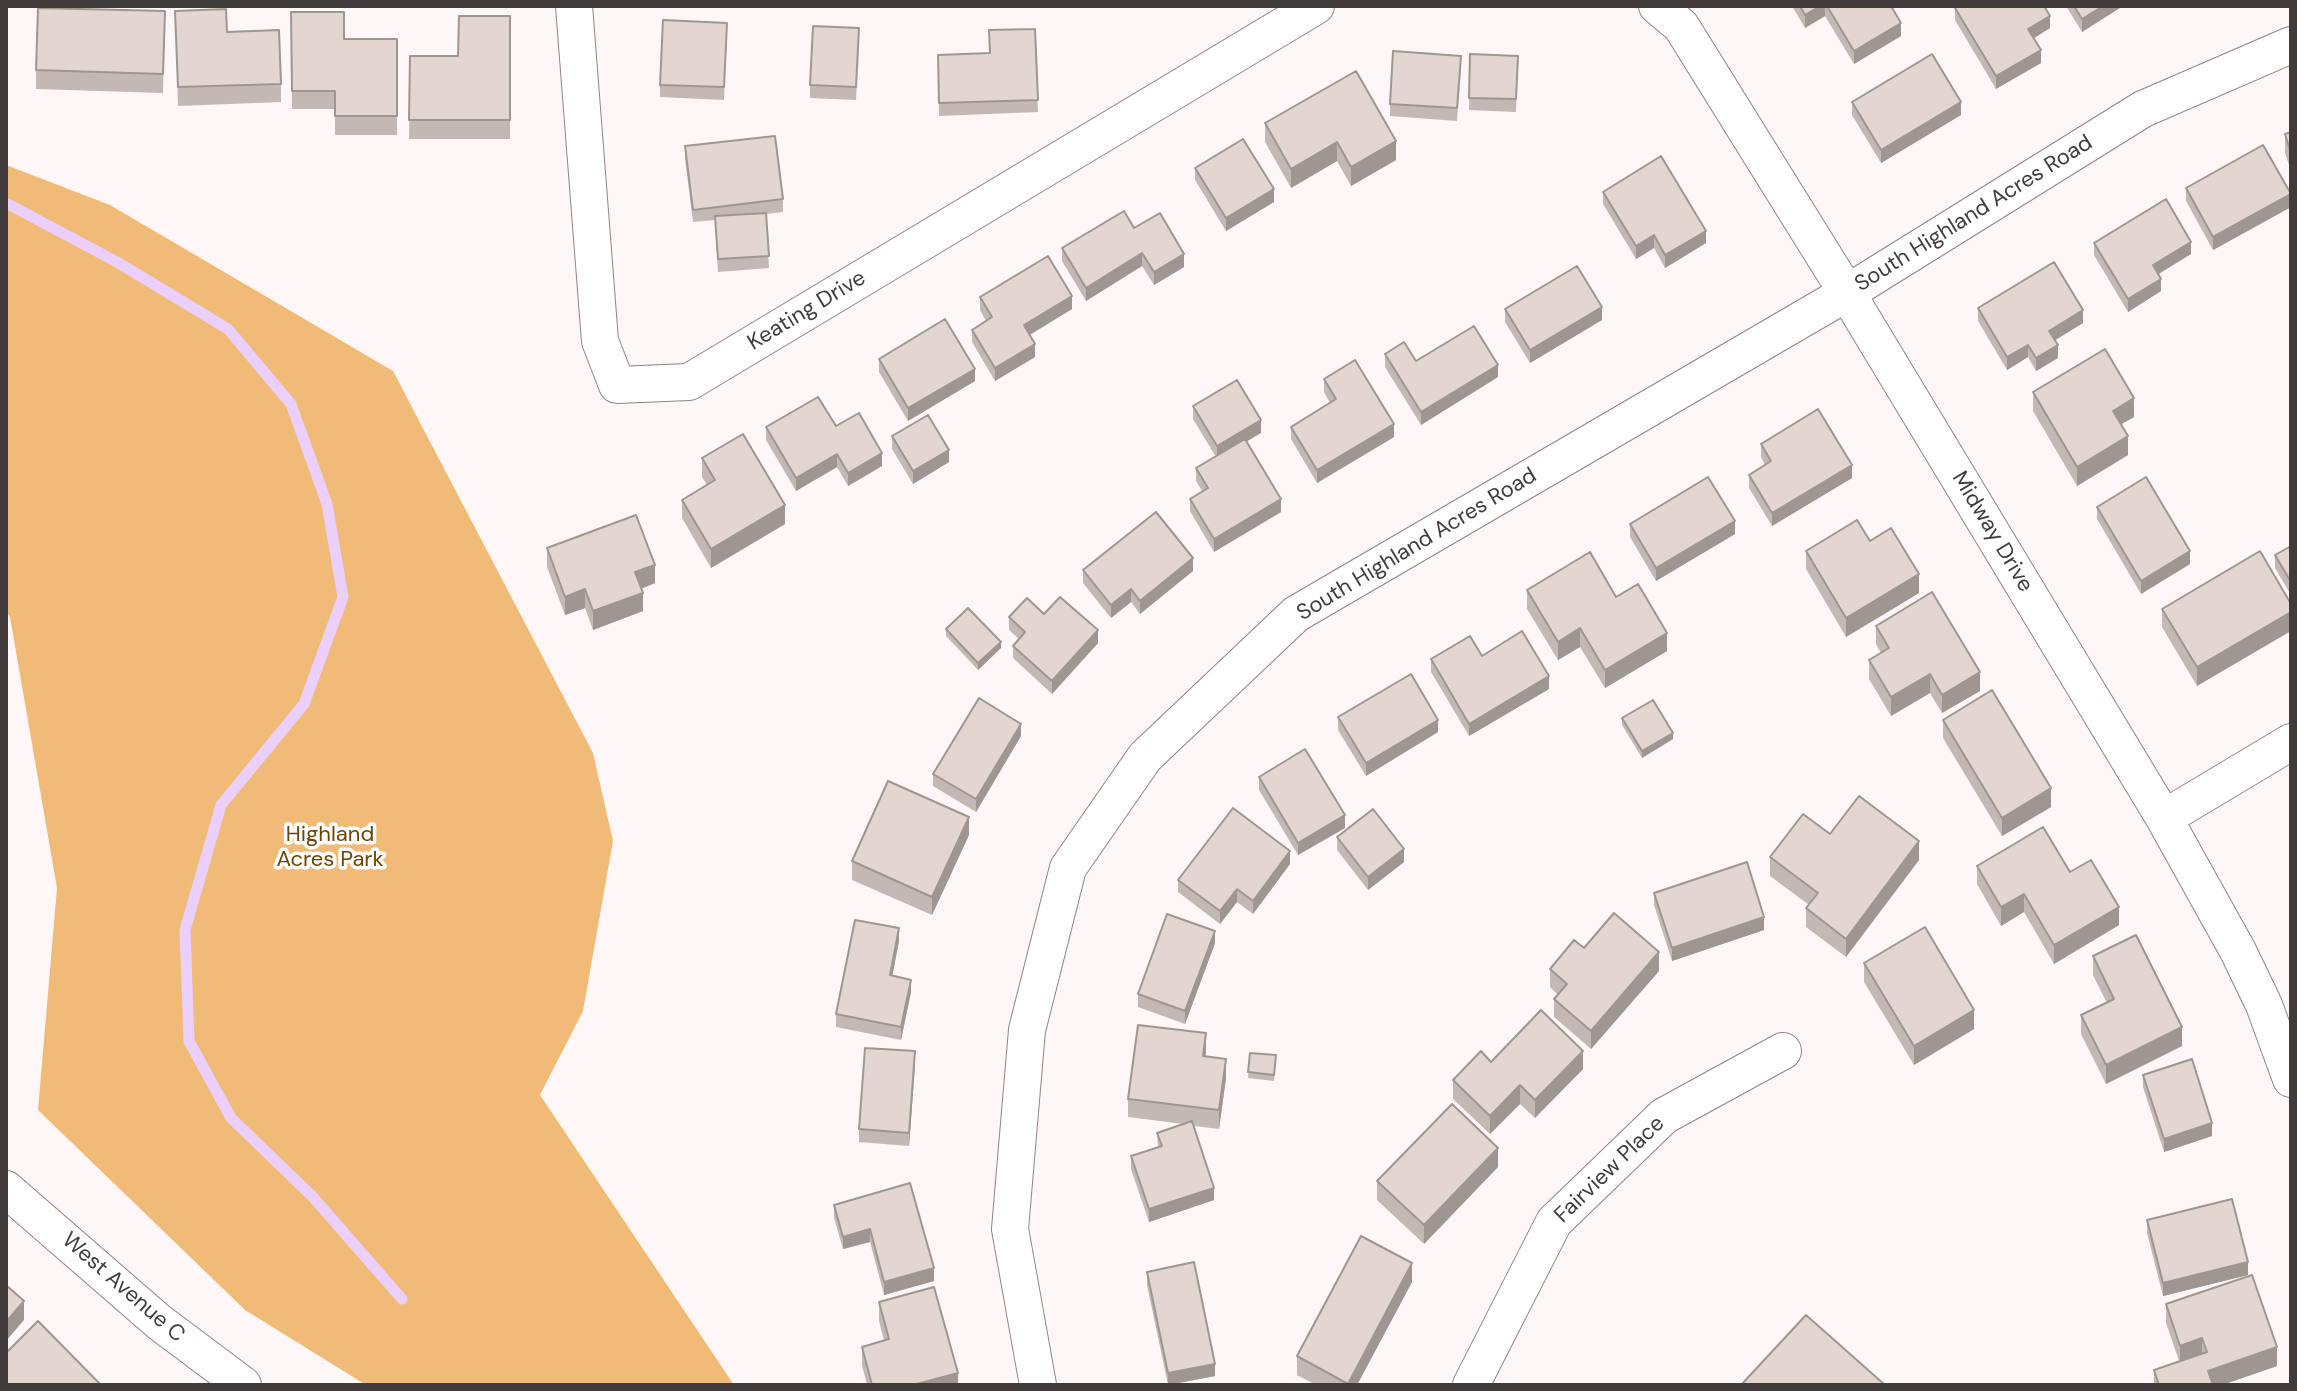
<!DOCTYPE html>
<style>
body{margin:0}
#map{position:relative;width:2297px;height:1391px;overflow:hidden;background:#fff6f7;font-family:"DM Sans",sans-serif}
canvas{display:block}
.frame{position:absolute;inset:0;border:8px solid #413b3c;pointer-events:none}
</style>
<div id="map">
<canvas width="2297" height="1391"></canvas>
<div class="frame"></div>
</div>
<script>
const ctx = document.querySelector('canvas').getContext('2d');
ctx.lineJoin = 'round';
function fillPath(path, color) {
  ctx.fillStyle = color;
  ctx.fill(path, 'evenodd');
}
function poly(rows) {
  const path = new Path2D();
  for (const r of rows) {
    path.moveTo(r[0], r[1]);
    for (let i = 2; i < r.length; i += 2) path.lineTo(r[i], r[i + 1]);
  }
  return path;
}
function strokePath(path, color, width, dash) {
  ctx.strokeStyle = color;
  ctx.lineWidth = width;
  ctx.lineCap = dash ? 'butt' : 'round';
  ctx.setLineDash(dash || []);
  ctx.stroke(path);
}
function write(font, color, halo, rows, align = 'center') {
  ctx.font = font + ' "DM Sans",sans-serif';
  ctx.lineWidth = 7;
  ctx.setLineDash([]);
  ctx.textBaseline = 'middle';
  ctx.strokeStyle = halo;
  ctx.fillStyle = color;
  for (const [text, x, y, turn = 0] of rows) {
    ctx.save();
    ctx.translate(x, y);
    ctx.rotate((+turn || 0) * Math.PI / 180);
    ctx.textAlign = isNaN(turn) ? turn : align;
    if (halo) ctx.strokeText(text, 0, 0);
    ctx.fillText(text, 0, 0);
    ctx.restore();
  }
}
const green = poly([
 [6,165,110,205,393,371,593,753,613,841,583,1011,540,1095,734,1385,366,1385,245,1310,38,1110,57,888,10,617,6,611]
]);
const stream = poly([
 [6,203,117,262,228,329,291,404,327,504,343,597,304,704,221,805,185,930,189,1041,231,1118,312,1196,402,1299]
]);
const street = poly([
 [574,6,600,341,617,385,689,382,1316,6],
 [1657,6,1681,26,1847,293,2164,818,2238,951,2264,1005,2291,1079],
 [2164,818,2291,742],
 [6,1189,159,1322,243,1385],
 [1038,1385,1010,1229,1027,1030,1068,868,1145,757,1296,614,1847,293,2143,109,2291,45],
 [1471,1385,1554,1222,1664,1116,1783,1051]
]);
const wall = poly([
 [1792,6,1891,6,1901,36,1854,64,1825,16,1805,28],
 [2066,6,2123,6,2082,32],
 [1955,8,2050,28,2034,38,2041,63,1996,89,1955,20],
 [165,11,163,93,36,89,36,70],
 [175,11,227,32,281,84,281,102,178,106],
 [291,12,344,39,397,39,397,135,335,135,335,109,292,109],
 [510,16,510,139,409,139,410,56,458,56],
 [1035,29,1038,112,939,116,938,55,989,53],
 [727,35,724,100,660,97,660,85],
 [859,41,856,100,810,98,810,85],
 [1470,54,1518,56,1516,112,1469,110],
 [1461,68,1457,121,1390,116,1390,104],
 [1356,71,1396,160,1351,186,1337,161,1291,188,1265,142,1265,123],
 [1852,102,1961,115,1881,163,1852,115],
 [2291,132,2291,171,2285,153,2285,134],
 [685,146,783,199,783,212,766,214,769,268,718,272,715,220,693,222,685,159],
 [1195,168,1274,202,1226,231,1195,180],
 [2186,188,2291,207,2213,250,2186,201],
 [1603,192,1706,243,1665,268,1654,248,1636,259,1603,204],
 [1134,228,1184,267,1154,285,1142,266,1086,301,1062,261,1062,248],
 [2094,243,2191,254,2159,274,2161,291,2128,312,2094,255],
 [980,297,1072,309,1030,335,1035,357,995,381,972,342,972,330,986,321,980,310],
 [1978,308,2083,323,2054,340,2058,358,2036,371,2028,357,2007,370,1978,321],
 [1505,309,1602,320,1530,363,1505,322],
 [1385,354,1416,361,1498,377,1421,425,1385,367],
 [879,359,975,381,908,421,879,372],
 [1324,379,1394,437,1317,483,1291,439,1291,427,1330,403,1324,392],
 [2033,392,2134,417,2121,424,2128,455,2077,486,2033,411],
 [1193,406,1261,433,1246,441,1281,512,1214,552,1190,511,1190,499,1202,491,1196,481,1196,468,1216,457,1193,419],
 [766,427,882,466,848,486,837,467,796,491,766,440],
 [892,436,949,462,913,484,892,449],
 [1761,444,1852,478,1772,526,1749,488,1749,475,1765,465,1761,457],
 [702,458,785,524,711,568,682,518,682,500,707,485,702,477],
 [2097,507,2190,564,2141,594,2097,519],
 [1630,524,1735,534,1656,581,1630,537],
 [2291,546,2291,595,2275,568,2275,555],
 [547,548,655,583,641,589,643,611,593,630,585,608,565,615,547,567],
 [1806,551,1919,593,1846,637,1806,569],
 [1083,570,1193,571,1140,614,1131,602,1111,618,1083,583],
 [1527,590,1616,597,1667,651,1605,688,1580,647,1558,660,1527,609],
 [2291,604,2197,686,2162,627,2162,609],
 [1044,614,1098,643,1052,694,1013,658,1013,646,1019,639,1009,630,1009,617],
 [1876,626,1980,691,1942,713,1930,693,1891,716,1869,679,1869,660,1881,653,1876,644],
 [946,629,1001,648,978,670,946,636],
 [1482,656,1549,689,1469,736,1431,672,1431,659],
 [1338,717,1438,732,1366,776,1338,730],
 [1622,718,1673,739,1642,758,1622,725],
 [1943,720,2051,807,2002,836,1943,738],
 [1021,736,976,812,933,786,933,774],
 [1259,777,1345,828,1298,855,1259,790],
 [1830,834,1919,860,1846,957,1806,927,1806,908,1809,905,1770,876,1770,857],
 [969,835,932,915,852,880,852,861],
 [1337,837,1404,862,1368,890,1337,850],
 [1290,864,1253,914,1237,902,1220,924,1178,892,1178,880],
 [1977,866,2070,872,2119,925,2054,964,2024,912,2001,926,1977,884],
 [1654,893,1764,930,1672,961,1654,905],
 [899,941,892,976,911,992,901,1040,836,1027,836,1014],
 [1215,943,1185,1024,1138,1007,1138,994],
 [1584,948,1659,971,1591,1049,1554,1017,1554,999,1558,995,1550,987,1550,969],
 [2093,956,2182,1046,2106,1084,2081,1034,2081,1015,2107,1003,2093,975],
 [1864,963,1974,1029,1914,1065,1864,982],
 [1206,1052,1205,1056,1226,1078,1219,1129,1194,1126,1214,1200,1149,1222,1131,1169,1131,1156,1158,1147,1157,1133,1183,1124,1128,1117,1128,1099],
 [1250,1053,1276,1055,1274,1081,1248,1078],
 [1491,1062,1583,1069,1535,1118,1520,1104,1490,1134,1453,1099,1453,1080],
 [915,1064,909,1146,859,1142,859,1129],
 [2143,1075,2212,1136,2164,1152,2143,1087],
 [1498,1167,1424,1244,1377,1200,1377,1181],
 [910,1183,934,1281,884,1295,870,1242,843,1249,834,1218,834,1205],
 [2147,1220,2248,1275,2163,1296,2147,1233],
 [1147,1272,1215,1376,1168,1385,1147,1285],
 [1412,1282,1357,1385,1316,1385,1297,1375,1297,1356],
 [879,1302,958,1385,867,1385,862,1365,862,1347,884,1340,879,1321],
 [2166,1304,2277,1366,2222,1385,2154,1385,2154,1370,2179,1361,2166,1323]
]);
const shadedWall = poly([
 [1820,6,1825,6,1825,16,1805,28,1805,15],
 [2103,6,2123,6,2082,32,2082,19],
 [2050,16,2050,28,2028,42,2028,29],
 [1901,23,1901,36,1854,64,1854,51],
 [2041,50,2041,63,1996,89,1996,76],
 [1961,102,1961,115,1881,163,1881,150],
 [1396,141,1396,160,1351,186,1351,167],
 [1337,142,1337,161,1291,188,1291,169],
 [1274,189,1274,202,1226,231,1226,218],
 [2291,194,2291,207,2213,250,2213,237],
 [1706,231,1706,243,1665,268,1665,255],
 [1654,235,1654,248,1636,259,1636,246],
 [2191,242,2191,254,2153,277,2153,265],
 [1142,253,1142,266,1086,301,1086,288],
 [1184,254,1184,267,1154,285,1154,272],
 [2161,279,2161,291,2128,312,2128,299],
 [1072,296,1072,309,1024,338,1024,325],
 [1602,307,1602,320,1530,363,1530,350],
 [2083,310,2083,323,2049,344,2049,331],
 [1035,344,1035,357,995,381,995,368],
 [2028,345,2028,357,2007,370,2007,357],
 [2058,345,2058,358,2036,371,2036,358],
 [1498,365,1498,377,1421,425,1421,412],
 [975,369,975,381,908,421,908,408],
 [2134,398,2134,417,2113,429,2113,411],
 [1261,420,1261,433,1217,459,1217,446],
 [1394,424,1394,437,1317,483,1317,470],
 [2128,436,2128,455,2077,486,2077,467],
 [949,450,949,462,913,484,913,471],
 [882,453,882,466,848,486,848,473],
 [837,454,837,467,796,491,796,478],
 [1852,465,1852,478,1772,526,1772,513],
 [1281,499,1281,512,1214,552,1214,539],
 [785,505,785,524,711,568,711,549],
 [1735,521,1735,534,1656,581,1656,568],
 [2190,551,2190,564,2141,594,2141,581],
 [1193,558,1193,571,1140,614,1140,601],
 [655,565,655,583,635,591,635,572],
 [1919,574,1919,593,1846,637,1846,618],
 [585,589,585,608,565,615,565,597],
 [1131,589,1131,602,1111,618,1111,605],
 [643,593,643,611,593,630,593,611],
 [2291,612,2291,631,2197,686,2197,667],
 [1580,628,1580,647,1558,660,1558,642],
 [1098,630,1098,643,1052,694,1052,681],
 [1667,633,1667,651,1605,688,1605,670],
 [1001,642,1001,648,978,670,978,663],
 [1980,672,1980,691,1942,713,1942,695],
 [1930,674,1930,693,1891,716,1891,697],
 [1549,676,1549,689,1469,736,1469,724],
 [1438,720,1438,732,1366,776,1366,763],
 [1021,724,1021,736,976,812,976,799],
 [1673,733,1673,739,1642,758,1642,751],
 [2051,788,2051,807,2002,836,2002,818],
 [1345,815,1345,828,1298,855,1298,843],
 [969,817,969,835,932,915,932,897],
 [1919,841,1919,860,1846,957,1846,939],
 [1404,849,1404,862,1368,890,1368,877],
 [1290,851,1290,864,1253,914,1253,901],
 [1237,889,1237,902,1220,924,1220,911],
 [2024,894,2024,912,2001,926,2001,907],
 [2119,907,2119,925,2054,964,2054,945],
 [1764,917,1764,930,1672,961,1672,948],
 [899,928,899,941,890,988,890,975],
 [1215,931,1215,943,1185,1024,1185,1011],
 [1659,952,1659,971,1591,1049,1591,1031],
 [911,980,911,992,901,1040,901,1027],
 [1974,1010,1974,1029,1914,1065,1914,1046],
 [2182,1027,2182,1046,2106,1084,2106,1065],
 [1206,1033,1206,1052,1203,1074,1203,1056],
 [915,1051,915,1064,909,1146,909,1133],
 [1583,1051,1583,1069,1535,1118,1535,1100],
 [1226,1059,1226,1078,1219,1129,1219,1110],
 [1520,1085,1520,1104,1490,1134,1490,1116],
 [2212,1123,2212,1136,2164,1152,2164,1139],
 [1498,1148,1498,1167,1424,1244,1424,1225],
 [1214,1188,1214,1200,1149,1222,1149,1209],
 [870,1229,870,1242,843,1249,843,1237],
 [2248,1262,2248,1275,2163,1296,2163,1283],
 [1412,1263,1412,1282,1357,1385,1348,1385],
 [934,1268,934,1281,884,1295,884,1282],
 [24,1301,24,1320,6,1341,6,1322],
 [2202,1338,2202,1357,2180,1364,2180,1346],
 [2277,1347,2277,1366,2222,1385,2208,1385,2208,1371],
 [1215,1364,1215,1376,1168,1385,1168,1373],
 [958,1373,958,1385,913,1385]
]);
const building = poly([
 [1800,6,1820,6,1805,15,1800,6],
 [1827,6,1891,6,1901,23,1854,51,1827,6],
 [1958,6,2044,6,2050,16,2028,29,2041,50,1996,76,1955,8,1958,6],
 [2074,6,2103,6,2082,19,2074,6],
 [38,8,165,11,163,74,36,70,38,8],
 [226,9,227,32,279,30,281,84,178,87,175,11,226,9],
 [291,12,344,12,344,39,397,39,397,116,335,116,335,91,292,91,291,12],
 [459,16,510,16,510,120,409,120,410,56,458,56,459,16],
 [663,20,727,23,724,87,660,85,663,20],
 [813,26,859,28,856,87,810,85,813,26],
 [1035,29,1038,100,939,103,938,55,990,53,989,30,1035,29],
 [1393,51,1461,56,1457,108,1390,104,1393,51],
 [1470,54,1518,56,1516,99,1469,98,1470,54],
 [1932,54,1961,102,1881,150,1852,102,1932,54],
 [1356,71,1396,141,1351,167,1337,142,1291,169,1265,123,1356,71],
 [2291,132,2291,153,2285,134,2291,132],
 [775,136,783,199,693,210,685,146,775,136],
 [1243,139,1274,189,1226,218,1195,168,1243,139],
 [2263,145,2291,194,2213,237,2186,188,2263,145],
 [1661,156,1706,231,1665,255,1654,235,1636,246,1603,192,1661,156],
 [2166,199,2191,242,2153,265,2161,279,2128,299,2094,243,2166,199],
 [1124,211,1134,228,1160,213,1184,254,1154,272,1142,253,1086,288,1062,248,1124,211],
 [766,213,769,256,718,259,715,216,766,213],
 [1048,256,1072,296,1024,325,1035,344,995,368,972,330,992,317,980,297,1048,256],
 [2054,262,2083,310,2049,331,2058,345,2036,358,2028,345,2007,357,1978,308,2054,262],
 [1577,266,1602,307,1530,350,1505,309,1577,266],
 [945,319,975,369,908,408,879,359,945,319],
 [1474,326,1498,365,1421,412,1385,354,1404,342,1416,361,1474,326],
 [2105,349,2134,398,2113,411,2128,436,2077,467,2033,392,2105,349],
 [1355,360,1394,424,1317,470,1291,427,1336,399,1324,379,1355,360],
 [1237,380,1261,420,1217,446,1193,406,1237,380],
 [818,397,836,426,859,413,882,453,848,473,837,454,796,478,766,427,818,397],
 [1818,409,1852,465,1772,513,1749,475,1771,461,1761,444,1818,409],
 [928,415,949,450,913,471,892,436,928,415],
 [743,434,785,505,711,549,682,500,715,480,702,458,743,434],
 [1245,439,1281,499,1214,539,1190,499,1208,488,1196,468,1245,439],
 [1708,477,1735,521,1656,568,1630,524,1708,477],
 [2146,477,2190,551,2141,581,2097,507,2146,477],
 [1156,512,1193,558,1140,601,1131,589,1111,605,1083,570,1156,512],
 [636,515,655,565,635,572,643,593,593,611,585,589,565,597,547,548,636,515],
 [1857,520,1870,541,1891,528,1919,574,1846,618,1806,551,1857,520],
 [2291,546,2291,582,2275,555,2291,546],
 [2260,551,2291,604,2291,612,2197,667,2162,609,2260,551],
 [1590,552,1616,597,1638,584,1667,633,1605,670,1580,628,1558,642,1527,590,1590,552],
 [1932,592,1980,672,1942,695,1930,674,1891,697,1869,660,1889,648,1876,626,1932,592],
 [1060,597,1098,630,1052,681,1013,646,1025,632,1009,617,1027,598,1044,614,1060,597],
 [968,608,1001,642,978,663,946,629,968,608],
 [1522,631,1549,676,1469,724,1431,659,1470,636,1482,656,1522,631],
 [1411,674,1438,720,1366,763,1338,717,1411,674],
 [1992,690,2051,788,2002,818,1943,720,1992,690],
 [979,698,1021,724,976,799,933,774,979,698],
 [1653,700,1673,733,1642,751,1622,718,1653,700],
 [1305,749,1345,815,1298,843,1259,777,1305,749],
 [888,781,969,817,932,897,852,861,888,781],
 [1859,796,1919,841,1846,939,1806,908,1818,893,1770,857,1803,814,1830,834,1859,796],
 [1233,808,1290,851,1253,901,1237,889,1220,911,1178,880,1233,808],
 [1373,809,1404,849,1368,877,1337,837,1373,809],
 [2043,827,2070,872,2091,860,2119,907,2054,945,2024,894,2001,907,1977,866,2043,827],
 [1747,862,1764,917,1672,948,1654,893,1747,862],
 [1614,913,1659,952,1591,1031,1554,999,1567,984,1550,969,1574,940,1584,948,1614,913],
 [1167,914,1215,931,1185,1011,1138,994,1167,914],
 [855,920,899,928,890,975,911,980,901,1027,836,1014,855,920],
 [1925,927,1974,1010,1914,1046,1864,963,1925,927],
 [2136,935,2182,1027,2106,1065,2081,1015,2114,999,2093,956,2136,935],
 [1541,1010,1583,1051,1535,1100,1520,1085,1490,1116,1453,1080,1481,1051,1491,1062,1541,1010],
 [1138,1025,1206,1033,1203,1056,1226,1059,1219,1110,1128,1099,1138,1025],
 [865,1048,915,1051,909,1133,859,1129,865,1048],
 [1250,1053,1276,1055,1274,1075,1248,1072,1250,1053],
 [2192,1059,2212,1123,2164,1139,2143,1075,2192,1059],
 [1452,1104,1498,1148,1424,1225,1377,1181,1452,1104],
 [1192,1121,1214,1188,1149,1209,1131,1156,1162,1146,1157,1133,1192,1121],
 [910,1183,934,1268,884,1282,870,1229,843,1237,834,1205,910,1183],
 [2232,1199,2248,1262,2163,1283,2147,1220,2232,1199],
 [1361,1236,1412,1263,1348,1384,1297,1356,1361,1236],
 [1194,1262,1215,1364,1168,1373,1147,1272,1194,1262],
 [2252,1275,2277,1347,2208,1371,2213,1385,2159,1385,2154,1370,2207,1352,2202,1338,2180,1346,2166,1304,2252,1275],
 [6,1285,24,1301,6,1322,6,1285],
 [934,1287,958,1373,913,1385,872,1385,862,1347,889,1339,879,1302,934,1287],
 [1806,1315,1885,1385,1741,1385,1806,1315],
 [38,1321,101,1385,6,1385,6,1353,38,1321]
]);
const streetNames = [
 ["South Highland Acres Road",1974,214,-32],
 ["Keating Drive",807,311,-31],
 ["Midway Drive",1992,532,59],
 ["South Highland Acres Road",1417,545,-31],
 ["Fairview Place",1610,1170,-44],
 ["West Avenue C",123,1288,41]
];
const parkNames = [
 ["Highland",330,835],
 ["Acres Park",330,860]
];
fillPath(green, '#f0bb77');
strokePath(stream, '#ebcffe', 11);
strokePath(street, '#908384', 38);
strokePath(street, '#fff', 36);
fillPath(wall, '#c3b8b4');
fillPath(shadedWall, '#9f9692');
fillPath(building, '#e3d6d1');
strokePath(building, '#9f9692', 2);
write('22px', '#413b3c', '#fff', streetNames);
write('22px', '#6a4403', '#fff', parkNames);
</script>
